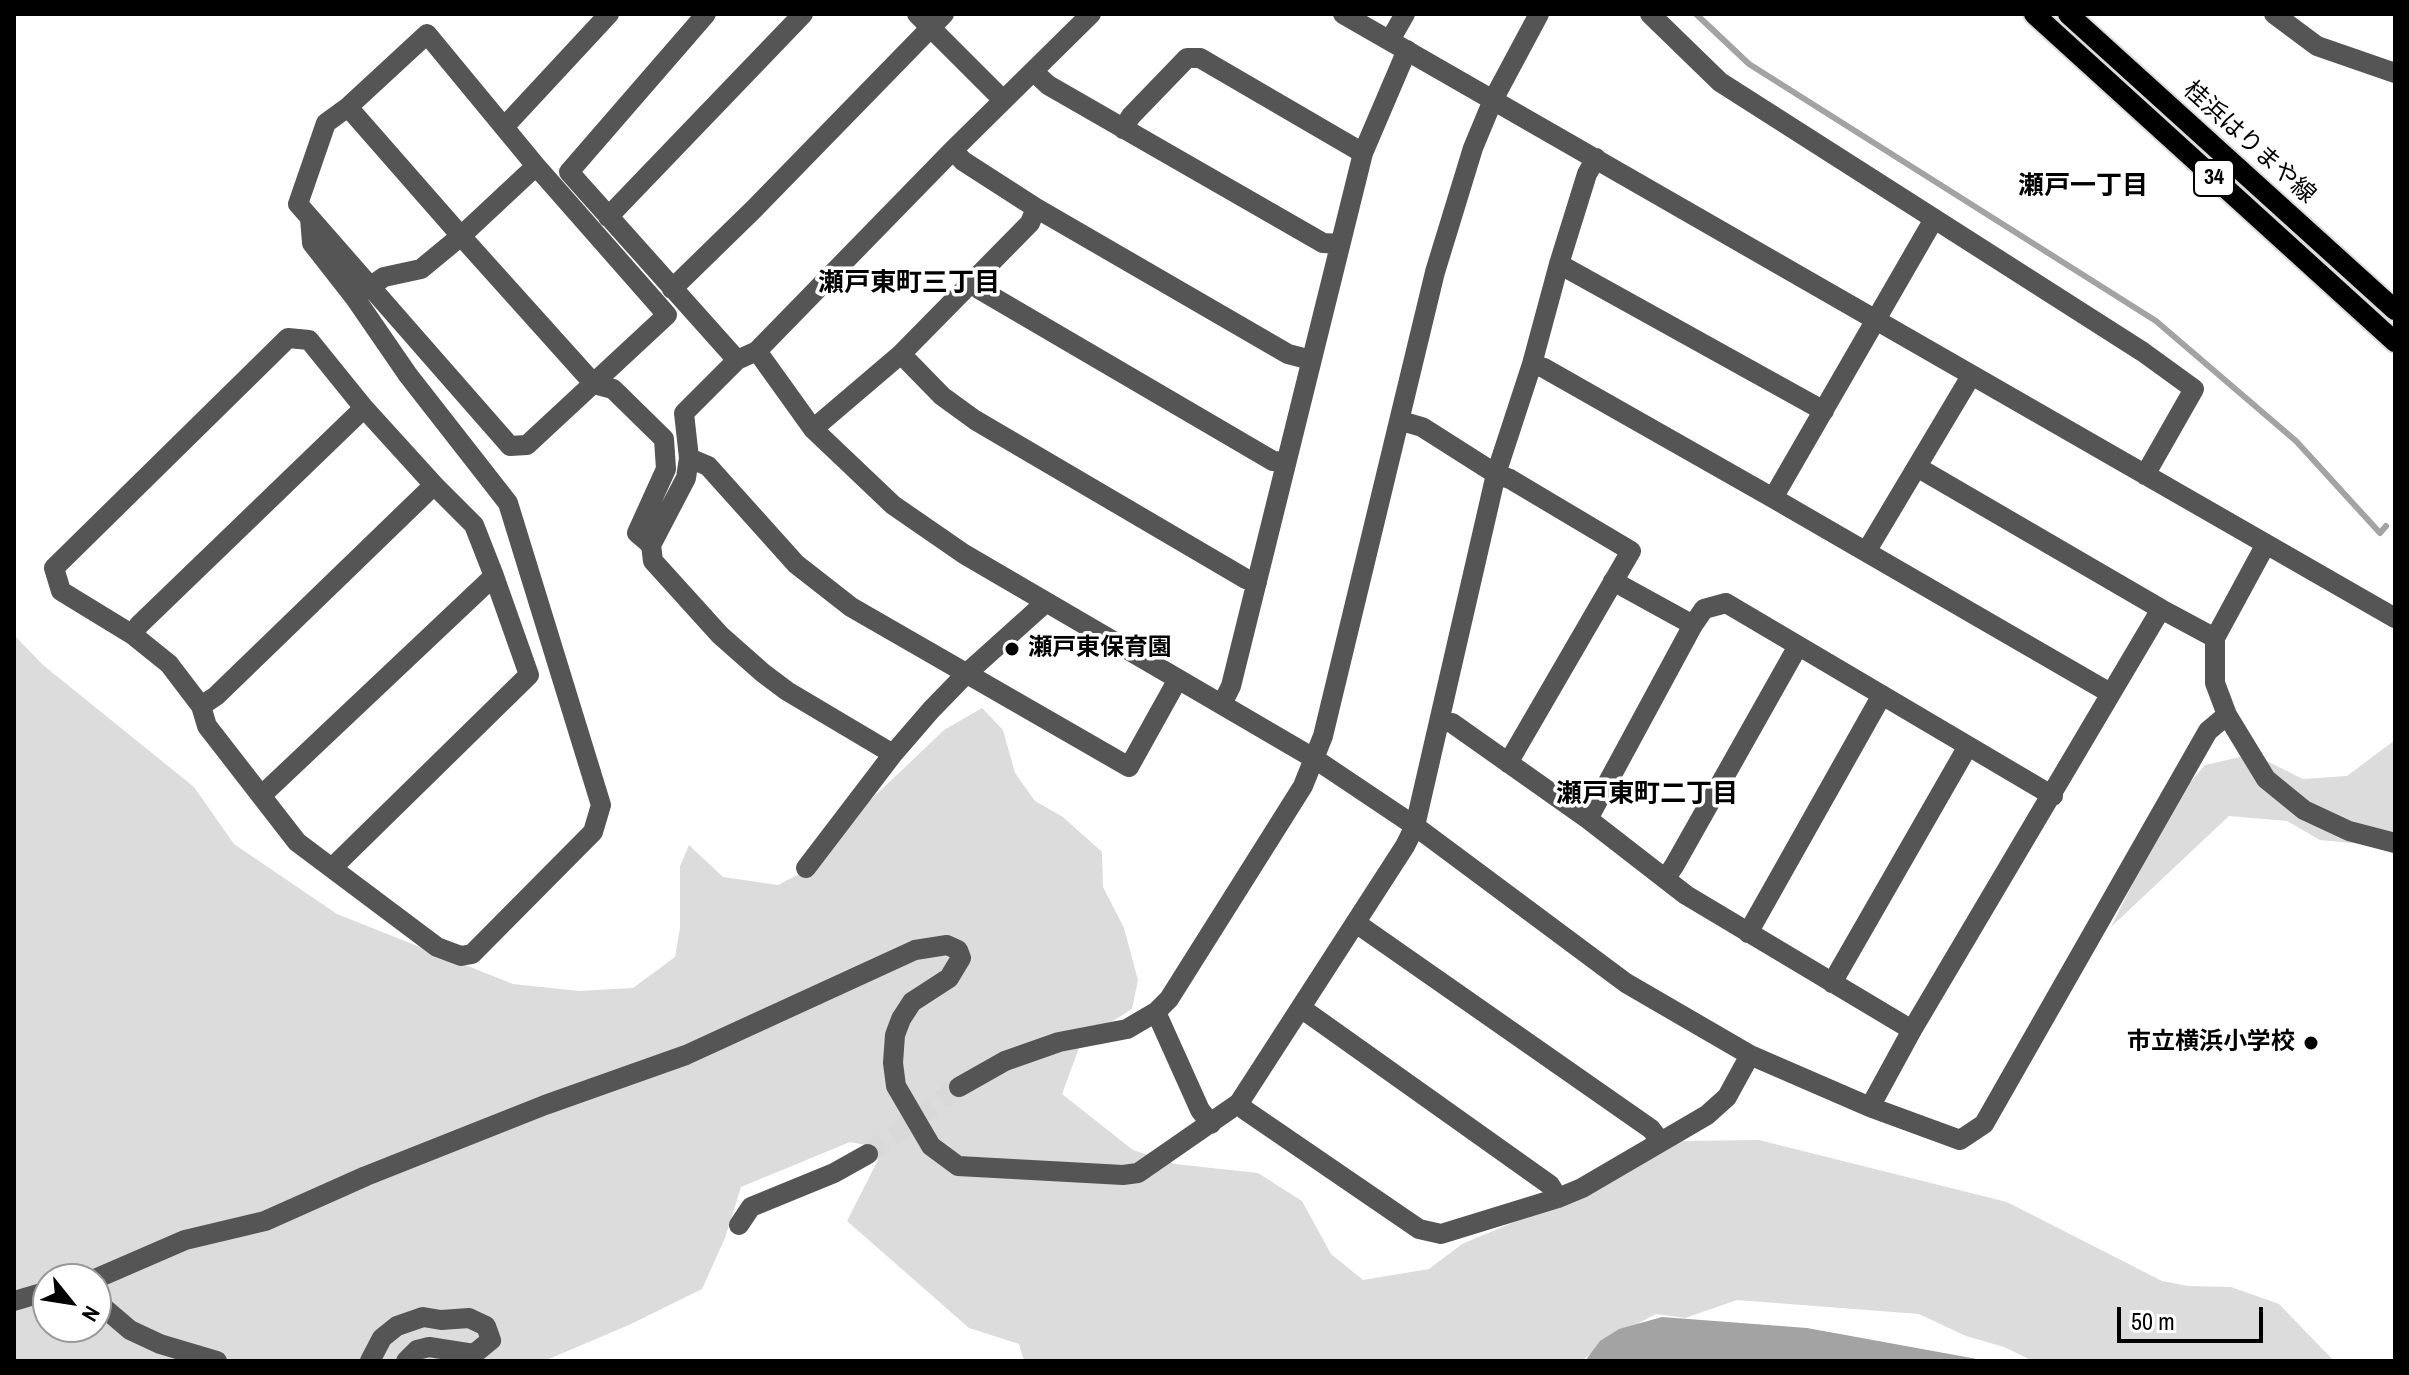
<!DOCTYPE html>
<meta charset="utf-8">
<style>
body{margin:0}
#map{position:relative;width:2409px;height:1375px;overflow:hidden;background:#fff;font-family:"Archivo Narrow",sans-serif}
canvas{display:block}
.frame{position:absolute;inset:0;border:16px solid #000;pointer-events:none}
.north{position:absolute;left:32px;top:1263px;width:80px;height:80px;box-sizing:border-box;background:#fff;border:2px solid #999;border-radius:50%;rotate:120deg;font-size:22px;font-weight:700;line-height:32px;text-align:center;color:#000}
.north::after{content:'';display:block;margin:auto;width:28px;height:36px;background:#000;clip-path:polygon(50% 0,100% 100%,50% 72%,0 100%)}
.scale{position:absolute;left:2117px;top:1307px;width:146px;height:36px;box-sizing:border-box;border:4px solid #000;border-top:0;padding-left:10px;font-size:24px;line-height:28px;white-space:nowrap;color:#000;-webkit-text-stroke:6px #fff;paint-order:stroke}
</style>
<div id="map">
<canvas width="2409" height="1375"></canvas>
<div class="frame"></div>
<div class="north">N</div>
<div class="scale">50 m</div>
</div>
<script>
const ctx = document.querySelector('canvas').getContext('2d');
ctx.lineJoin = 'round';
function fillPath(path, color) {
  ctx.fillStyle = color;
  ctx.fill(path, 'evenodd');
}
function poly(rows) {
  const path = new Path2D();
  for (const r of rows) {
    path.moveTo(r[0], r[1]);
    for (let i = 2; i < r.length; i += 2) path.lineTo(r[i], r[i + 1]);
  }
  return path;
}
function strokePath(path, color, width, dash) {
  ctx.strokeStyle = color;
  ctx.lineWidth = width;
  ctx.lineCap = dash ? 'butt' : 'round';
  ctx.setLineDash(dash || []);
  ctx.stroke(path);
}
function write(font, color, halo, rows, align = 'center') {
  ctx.font = font + ' "Archivo Narrow","Noto Sans JP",sans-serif';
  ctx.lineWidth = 7;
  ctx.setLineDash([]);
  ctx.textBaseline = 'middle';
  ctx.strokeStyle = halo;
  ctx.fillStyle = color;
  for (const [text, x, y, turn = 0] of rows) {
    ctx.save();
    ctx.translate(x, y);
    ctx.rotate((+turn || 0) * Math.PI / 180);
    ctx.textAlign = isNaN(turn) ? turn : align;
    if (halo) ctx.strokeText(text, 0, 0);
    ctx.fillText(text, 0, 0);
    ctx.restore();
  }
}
const green = poly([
 [14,635,43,665,194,787,234,844,337,914,513,984,579,991,633,988,675,957,680,928,680,866,689,845,723,877,778,885,820,863,838,831,944,730,982,708,1003,730,1015,773,1035,801,1063,817,1102,852,1103,887,1124,928,1138,980,1132,1009,1082,1040,1062,1094,1133,1150,1175,1164,1258,1173,1302,1201,1331,1254,1363,1280,1429,1269,1462,1244,1586,1192,1651,1151,1683,1141,1759,1140,2007,1202,2162,1281,2188,1286,2231,1287,2279,1304,2334,1361,2033,1361,2004,1347,1966,1336,1919,1314,1737,1300,1685,1318,1656,1314,1608,1339,1582,1361,1024,1361,1019,1344,969,1328,847,1221,878,1160,870,1146,850,1142,741,1187,725,1238,702,1289,629,1325,544,1361,14,1361],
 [48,1279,96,1279,96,1327,48,1327],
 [2395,740,2395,837,2372,845,2320,840,2287,821,2229,816,2111,927,2173,802,2205,765,2253,754,2303,779,2347,776]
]);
const water = poly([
 [1662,1317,1807,1328,1988,1361,1585,1361,1600,1341,1619,1329]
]);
const stream = poly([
 [1696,14,1749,64,2156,321,2296,441,2380,533,2386,526]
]);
const minorTunnel = poly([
 [868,1154,959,1087]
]);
const minor = poly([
 [706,14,569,172,737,360],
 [917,14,1003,100],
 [1343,14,2395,618],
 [1650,14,1720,82,2143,352,2194,389,2145,475],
 [2274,14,2317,46,2395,73],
 [1390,40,1405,14],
 [1033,71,1048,85,1323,243,1340,244],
 [348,107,461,236,594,384,613,389,664,439,666,469,637,533,651,545,653,561,720,635,763,673,787,691,893,754],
 [505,126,609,14],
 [1123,129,1131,116,1187,58,1200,58,1363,153],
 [953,150,963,161,1036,208,1288,354,1311,360],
 [608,217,803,14],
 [310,218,312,243,355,298,408,375,508,503,601,805,593,832,472,954,461,956,437,947,297,842,207,726,201,706,169,664,133,635,61,591,54,568,288,338,309,340,364,408],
 [1559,264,1824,411],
 [972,282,979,289,1273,461,1286,462],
 [371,286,384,277,421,269,461,236,536,166,667,315,527,445,510,446,298,204,326,123,348,107,427,34,536,166],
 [672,289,754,209,944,14],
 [757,351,813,429,893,505,964,554,1315,759,1415,826,1626,983,1750,1055,1870,1107,1960,1140,1984,1124,2208,731,2227,715],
 [901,354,942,396,975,420,1246,579,1257,582],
 [1532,364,1544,368,1773,498,2110,693],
 [1401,421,1422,427,1496,474,1510,479,1631,551,1508,763],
 [813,429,901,354,1030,223,1036,208],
 [689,458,708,466,796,564,851,607,1129,767,1178,679],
 [1917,467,2161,609],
 [1773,498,1934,219],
 [2266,544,2215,638,2215,683,2227,715,2266,779,2304,810,2349,831,2395,843],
 [651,545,686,478,689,458,684,413,737,360,757,351,953,150,1091,14],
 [1866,552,1971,376],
 [1613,581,1693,625],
 [133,635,139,625,364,408,434,485],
 [1222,704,1231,686,1363,153,1407,50],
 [201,706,216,696,434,485,474,525,494,576,262,795],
 [1440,721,1452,723,1588,819,1686,895,1912,1030],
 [1588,819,1693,625,1704,609,1726,603,2053,796],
 [333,867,529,675,494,576],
 [806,868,893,754,931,710,966,674,1045,603],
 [1665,879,1674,866,1798,646],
 [1356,923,1651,1129,1661,1142],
 [1748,933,1882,695],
 [1832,983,1968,746],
 [1301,1008,1550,1185,1558,1198],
 [1156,1012,1200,1110,1211,1124],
 [959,1087,1005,1061,1059,1042,1127,1029,1156,1012,1169,999,1303,786,1323,736,1435,272,1473,148,1493,100,1539,14],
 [1239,1103,1245,1110,1419,1229,1441,1234,1558,1198,1582,1188,1707,1115,1727,1097,1750,1055],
 [1870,1107,1912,1030,2161,609,2215,638],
 [739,1225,751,1207,834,1173,868,1154],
 [95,1279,185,1240,265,1221,366,1176,545,1105,686,1055,915,950,947,945,958,950,961,958,949,978,912,1002,901,1019,895,1035,893,1063,896,1086,931,1146,958,1166,1123,1175,1138,1173,1239,1103,1405,846,1415,826,1496,474,1532,364,1559,264,1587,174,1596,158],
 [14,1301,48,1291],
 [96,1301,130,1330,160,1344,217,1361],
 [370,1361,382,1338,397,1326,423,1317,441,1320,469,1318,486,1326,491,1340,474,1354,429,1347,417,1350,406,1361]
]);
const major = poly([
 [2034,14,2395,342],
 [2068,14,2395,310]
]);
const markers = [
 [1012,649,8,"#000"],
 [2311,1043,8,"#000"]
];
const shields = [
 [2214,178,40]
];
const shieldNames = [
 ["34",2214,178]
];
const streetNames = [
 ["桂浜はりまや線",2249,143,42]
];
const poiNames = [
 ["瀬戸東保育園",1028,649],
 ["市立横浜小学校",2295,1043,"right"]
];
const neighbourhoodNames = [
 ["瀬戸一丁目",2083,187],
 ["瀬戸東町三丁目",909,284],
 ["瀬戸東町二丁目",1647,795]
];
fillPath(green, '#dcdcdc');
fillPath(water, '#a3a3a3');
strokePath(stream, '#a3a3a3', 6);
strokePath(minorTunnel, '#d9d9d9', 20, [20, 10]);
strokePath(major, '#dbdbdb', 24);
strokePath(minor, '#555', 20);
strokePath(major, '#000', 20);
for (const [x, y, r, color] of markers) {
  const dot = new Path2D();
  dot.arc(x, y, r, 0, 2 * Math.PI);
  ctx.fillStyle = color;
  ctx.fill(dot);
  strokePath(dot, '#fff', 3);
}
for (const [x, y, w] of shields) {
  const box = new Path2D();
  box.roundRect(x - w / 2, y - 18, w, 36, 6);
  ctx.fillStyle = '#fff';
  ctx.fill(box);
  strokePath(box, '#000', 2);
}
write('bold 22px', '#000', null, shieldNames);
write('24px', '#000', '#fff', streetNames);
write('bold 24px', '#000', '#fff', poiNames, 'left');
write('bold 26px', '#000', '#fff', neighbourhoodNames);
</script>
